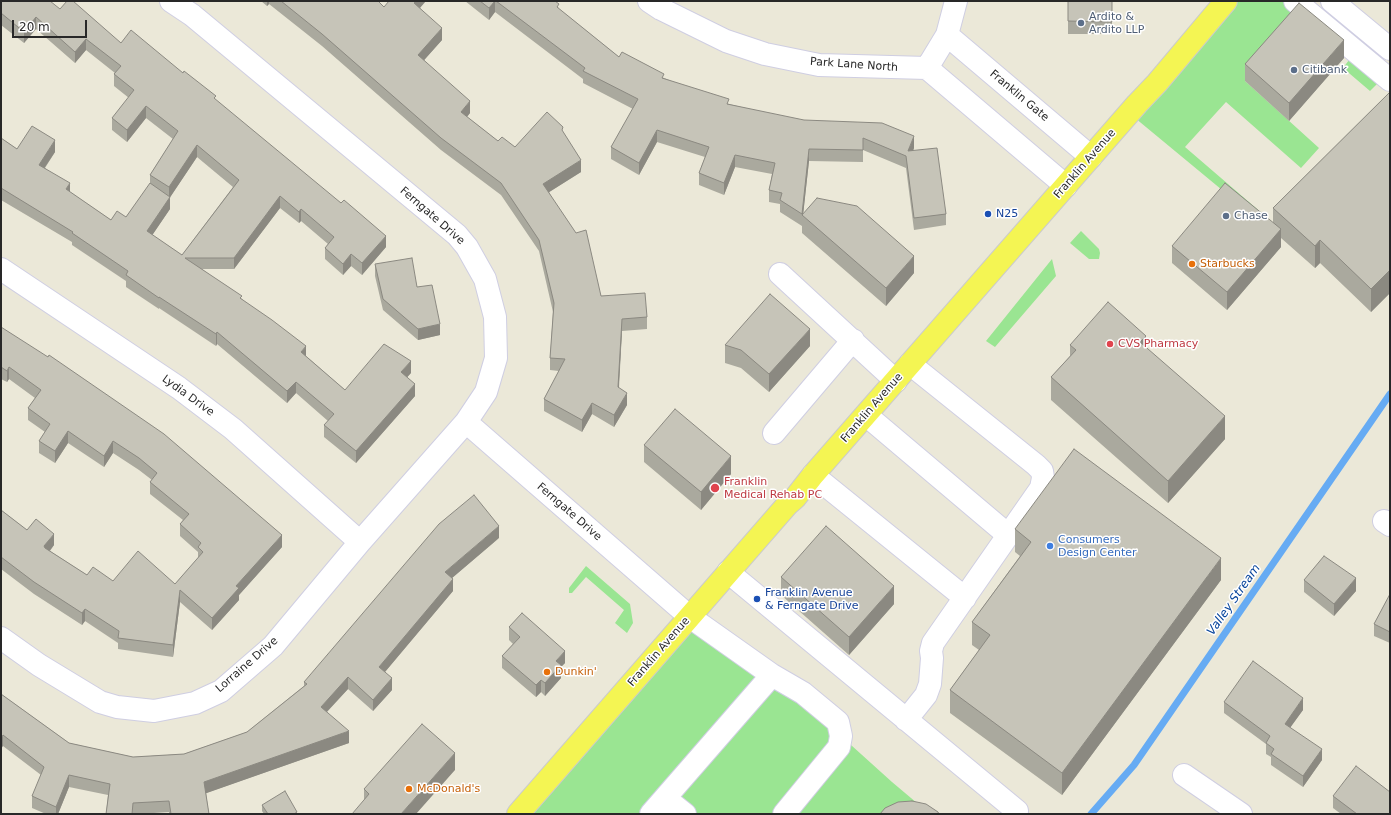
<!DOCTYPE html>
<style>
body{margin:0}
#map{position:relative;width:1391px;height:815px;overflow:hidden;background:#ebe8d8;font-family:"DejaVu Sans",sans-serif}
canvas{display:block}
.frame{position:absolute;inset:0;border:2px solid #282828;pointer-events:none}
.scale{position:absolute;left:12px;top:20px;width:75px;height:18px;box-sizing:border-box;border:2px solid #282828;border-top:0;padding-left:5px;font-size:12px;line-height:14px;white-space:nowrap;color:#282828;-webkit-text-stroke:3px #fff;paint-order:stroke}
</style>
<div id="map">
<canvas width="1391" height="815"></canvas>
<div class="frame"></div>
<div class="scale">20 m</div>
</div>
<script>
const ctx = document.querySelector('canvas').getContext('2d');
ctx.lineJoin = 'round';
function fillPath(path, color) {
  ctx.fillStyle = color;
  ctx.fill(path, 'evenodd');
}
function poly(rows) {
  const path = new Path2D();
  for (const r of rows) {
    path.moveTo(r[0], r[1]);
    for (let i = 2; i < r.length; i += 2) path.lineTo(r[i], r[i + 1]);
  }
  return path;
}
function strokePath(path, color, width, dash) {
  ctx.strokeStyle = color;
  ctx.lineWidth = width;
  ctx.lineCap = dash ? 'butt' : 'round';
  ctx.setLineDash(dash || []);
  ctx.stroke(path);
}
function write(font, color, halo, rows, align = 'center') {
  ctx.font = font + ' "DejaVu Sans",sans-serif';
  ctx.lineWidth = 3;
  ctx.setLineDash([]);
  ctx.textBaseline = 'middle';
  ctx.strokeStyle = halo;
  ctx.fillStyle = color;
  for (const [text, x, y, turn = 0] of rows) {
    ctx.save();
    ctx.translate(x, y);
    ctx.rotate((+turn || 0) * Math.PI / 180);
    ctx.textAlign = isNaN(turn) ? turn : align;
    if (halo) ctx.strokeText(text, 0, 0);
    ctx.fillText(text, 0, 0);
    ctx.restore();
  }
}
const green = poly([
 [1225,1,1295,1,1305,10,1245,81,1319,148,1301,168,1226,102,1185,147,1271,221,1271,226,1268,228,1129,113],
 [1352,56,1378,83,1370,91,1343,68],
 [1081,231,1099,249,1100,253,1099,259,1089,259,1070,243],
 [1052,259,1056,276,995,347,986,341],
 [586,566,630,604,633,623,627,633,615,623,624,610,586,577,572,593,569,593,569,588],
 [698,607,892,782,930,814,518,814]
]);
const stream = poly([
 [1091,814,1134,765,1390,394]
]);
const minor = poly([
 [649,1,661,9,726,41,765,54,819,65,927,68],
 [1295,1,1390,80],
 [1332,1,1390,49],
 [947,35,1091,157],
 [927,68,1066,186],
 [927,68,947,35,956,1],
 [1,269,179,388,233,429,360,542],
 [780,274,896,381],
 [866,415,1008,535],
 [466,422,690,617,772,675,651,814],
 [774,433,853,340],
 [813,475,965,598],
 [1384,521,1390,525],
 [728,572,1017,811],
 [1,638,39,665,100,702,117,707,154,711,195,703,221,691,273,646,360,542,466,422,486,392,496,358,495,317,485,279,467,247,457,235,192,15,171,1],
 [772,675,803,693,838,722,841,736,839,747,784,814],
 [906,720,926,695,930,684,932,658,931,651,933,643,1041,488,1043,478,1042,471,1036,465,910,364],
 [1184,775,1241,814],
 [665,798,685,814]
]);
const major = poly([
 [518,814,787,505,795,498,813,475,1137,104,1157,83,1226,1]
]);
const wall = poly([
 [1,1,60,9,121,43,216,100,386,247,362,275,351,266,343,275,325,259,325,248,328,244,301,221,299,223,280,208,234,269,202,269,242,299,306,356,345,390,411,373,407,377,415,396,356,463,324,437,324,425,328,421,296,393,287,403,217,344,216,346,159,308,159,309,126,287,126,281,72,245,72,242,1,200,1,138,17,149,55,152,45,168,70,192,111,220,126,217,150,184,150,175,173,139,146,118,127,142,112,130,112,118,129,98,114,86,114,74,115,73,86,50,75,63,36,29,24,43,1,25],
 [197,157,233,187,182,255,152,235,170,209,170,197],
 [261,1,352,1,353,2,384,7,420,8,442,40,424,60,470,113,467,117,498,141,515,147,563,132,581,172,549,192,601,296,647,317,647,329,622,331,619,388,627,405,614,427,592,414,582,432,544,411,544,399,559,371,550,370,550,358,553,312,539,251,501,195,441,150,322,46,269,4,267,6],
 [465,1,555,1,559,9,619,57,664,78,729,104,914,148,913,151,946,214,946,225,914,230,906,168,863,150,863,162,809,161,803,214,914,273,886,306,802,233,802,220,802,226,780,212,780,204,769,202,769,190,772,174,735,167,724,195,699,185,699,173,705,157,657,142,639,175,611,159,611,147,633,109,583,83,583,79,495,12,489,20],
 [1068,1,1112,1,1112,34,1068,34],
 [1344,58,1289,121,1245,81,1245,64],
 [1390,92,1390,293,1371,312,1320,263,1315,268,1281,238,1281,247,1227,310,1172,263,1172,246,1273,223,1273,208],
 [375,264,417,287,440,335,418,340,383,310,375,276],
 [1,327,282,547,239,595,239,600,212,630,180,602,173,657,118,649,118,643,85,621,82,625,34,594,1,569,1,510,27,530,54,545,50,551,87,575,113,581,175,584,198,558,198,552,180,536,180,524,183,520,150,494,150,482,152,480,139,470,113,453,104,467,68,443,55,463,39,453,39,441,45,432,28,420,28,408,35,398,9,379,7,382,1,379],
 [725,345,810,346,769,392,741,368,725,363],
 [1070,345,1146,347,1225,439,1168,503,1051,400,1051,377,1070,356],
 [644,445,731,474,701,510,644,462],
 [1015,529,1221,580,1062,795,950,713,950,690,979,650,972,645,972,622,1020,556,1015,552],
 [499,538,452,578,453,591,385,672,392,690,373,711,348,689,327,712,349,743,206,793,209,814,169,814,169,812,139,814,106,814,108,795,69,787,58,814,46,814,32,808,32,796,41,775,3,746,1,694,69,743,133,757,184,754,247,732,304,686,304,682],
 [781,577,894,604,849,655,781,595],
 [1304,580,1356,591,1334,616,1304,592],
 [1390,594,1390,643,1374,636,1374,624],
 [509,627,565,663,561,667,561,678,545,696,541,692,536,697,502,668,502,656,513,644,509,640],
 [1224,702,1303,710,1290,727,1322,760,1303,787,1271,765,1271,757,1266,754,1266,744,1224,713],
 [455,770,364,800,364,789],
 [1333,796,1390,814,1341,814,1333,808],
 [262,805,297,814,264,814,262,811]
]);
const shadedWall = poly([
 [267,1,269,1,269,4,267,6],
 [416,1,426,1,414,15,414,3],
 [495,1,495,12,489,20,489,8],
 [36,17,36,29,24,43,24,32],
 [442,28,442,40,418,67,418,55],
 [86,39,86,50,75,63,75,52],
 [1344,40,1344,58,1289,121,1289,103],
 [470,101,470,113,461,124,461,112],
 [146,106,146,118,127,142,127,130],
 [657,130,657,142,639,175,639,163],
 [914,136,914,148,908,163,908,151],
 [55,140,55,152,39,176,39,165],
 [197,145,197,157,169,199,169,187],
 [809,149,809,161,803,216,802,215,802,226,802,214],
 [735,155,735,167,724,195,724,183],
 [581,160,581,172,543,196,543,184],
 [70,183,70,195,66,189],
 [280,196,280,208,234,269,234,258],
 [170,197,170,209,147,243,147,231],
 [301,209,301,221,299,223,299,212],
 [1281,229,1281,247,1227,310,1227,292],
 [386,236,386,247,362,275,362,263],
 [1320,240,1320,263,1315,268,1315,246],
 [351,254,351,266,343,275,343,264],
 [914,256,914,273,886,306,886,288],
 [1390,270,1390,293,1371,312,1371,289],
 [622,319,622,331,618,399,618,387],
 [440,324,440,335,418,340,418,329],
 [810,329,810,346,769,392,769,374],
 [217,332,217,344,216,346,216,334],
 [1146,336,1146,358,1140,342],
 [306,346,306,358,301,352],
 [411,361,411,373,401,384,401,372],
 [9,367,9,379,7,382,7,371],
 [296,382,296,393,287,403,287,391],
 [415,384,415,396,356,463,356,451],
 [627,393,627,405,614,427,614,415],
 [592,403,592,414,582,432,582,420],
 [1225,416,1225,439,1168,503,1168,481],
 [68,431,68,443,55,463,55,451],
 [113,441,113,453,104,467,104,456],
 [731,456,731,474,701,510,701,492],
 [499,526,499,538,445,584,445,572],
 [54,534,54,545,44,558,44,546],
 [282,535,282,547,239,595,239,600,212,630,212,618,236,586],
 [1221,558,1221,580,1062,795,1062,773],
 [1356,578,1356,591,1334,616,1334,604],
 [453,579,453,591,379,679,379,667],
 [894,586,894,604,849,655,849,637],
 [180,590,180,602,173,657,173,645],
 [85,609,85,621,82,625,82,613],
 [565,651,565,663,561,667,561,678,545,696,545,683,556,661],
 [348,677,348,689,321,718,321,707],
 [392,678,392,690,373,711,373,700],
 [541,680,541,692,536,697,536,685],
 [1303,698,1303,710,1285,735,1285,724],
 [349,731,349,743,204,794,204,782],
 [3,735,3,746,1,749,1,738],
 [1322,749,1322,760,1303,787,1303,776],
 [455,753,455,770,416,814,401,814],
 [69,775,69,787,58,814,56,814,56,807]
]);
const building = poly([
 [1,1,50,1,60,9,67,1,73,1,121,43,131,30,183,73,184,71,216,96,214,98,341,203,344,200,386,236,362,263,351,254,343,264,325,248,334,237,301,209,299,212,280,196,234,258,185,258,242,296,240,298,272,320,306,346,301,352,345,390,384,344,411,361,401,372,415,384,356,451,324,425,334,414,296,382,287,391,217,332,216,334,159,297,159,298,126,275,128,271,72,233,73,232,1,188,1,138,17,149,32,126,55,140,39,165,70,183,66,189,111,220,117,211,126,217,150,183,170,197,147,231,182,255,239,180,197,145,169,187,150,175,178,131,146,106,127,130,112,118,134,90,114,74,121,66,86,39,75,52,36,17,24,32,1,13,1,1],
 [281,1,352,1,353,2,354,1,378,1,384,7,389,1,416,1,414,3,442,28,418,55,470,101,461,112,498,141,502,137,515,147,547,112,563,127,562,130,581,160,543,184,576,233,586,230,601,296,645,293,647,317,622,319,618,387,627,393,614,415,592,403,582,420,544,399,565,359,550,358,554,303,539,240,501,183,441,138,322,34,281,1],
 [480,1,495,1,489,8,480,1],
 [496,1,555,1,559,4,557,7,619,57,622,52,664,74,662,78,729,99,727,104,804,120,882,123,914,136,908,151,937,148,946,214,914,218,906,156,863,138,863,150,809,149,802,214,780,200,782,193,769,190,775,163,735,155,724,183,699,173,709,147,657,130,639,163,611,147,638,99,583,71,585,68,496,1],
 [1068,1,1112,1,1112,22,1068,21,1068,1],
 [1299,3,1344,40,1289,103,1245,64,1299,3],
 [1390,92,1390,270,1371,289,1320,240,1315,246,1273,208,1390,92],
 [1225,183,1281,229,1227,292,1172,246,1225,183],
 [817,198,857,206,914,256,886,288,802,215,817,198],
 [412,258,417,287,432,285,440,324,418,329,383,299,375,264,412,258],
 [770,294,810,329,769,374,741,350,725,345,770,294],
 [1108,302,1146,336,1140,342,1225,416,1168,481,1051,377,1076,350,1070,345,1108,302],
 [1,327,48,357,49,355,164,434,282,535,236,586,239,588,212,618,180,590,173,645,118,638,119,631,85,609,82,613,34,582,1,557,1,510,27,530,36,519,54,534,44,546,45,548,87,575,93,567,113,581,138,551,175,584,203,552,198,547,201,543,180,524,189,514,150,482,157,473,139,458,113,441,104,456,68,431,55,451,39,441,50,424,28,408,41,390,9,367,7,371,1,367,1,327],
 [675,409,731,456,701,492,644,445,675,409],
 [1074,449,1221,558,1062,773,950,690,990,635,972,622,1031,542,1015,529,1074,449],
 [474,495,499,526,445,572,453,579,379,667,392,678,373,700,348,677,321,707,349,731,204,782,209,814,171,814,169,801,133,803,132,814,106,814,110,784,69,775,56,807,32,796,44,767,3,735,1,738,1,694,69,743,133,757,184,754,247,732,307,684,304,682,439,524,474,495],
 [826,526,894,586,849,637,781,577,826,526],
 [1324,556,1356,578,1334,604,1304,580,1324,556],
 [1390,594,1390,632,1374,624,1390,594],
 [522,613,565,651,556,661,561,665,545,683,541,680,536,685,502,656,520,637,509,627,522,613],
 [1253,661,1303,698,1285,724,1322,749,1303,776,1271,754,1274,749,1266,743,1270,736,1224,702,1253,661],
 [422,724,455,753,401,814,352,814,369,794,364,789,422,724],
 [1356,766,1390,792,1390,814,1357,814,1333,796,1356,766],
 [285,791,297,812,294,814,268,814,262,805,285,791],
 [912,801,926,804,938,812,939,814,880,814,885,808,898,802,912,801]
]);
const markers = [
 [1081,23,4,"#5c6f8a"],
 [1294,70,4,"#5c6f8a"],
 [988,214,4,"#1a4fb4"],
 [1226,216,4,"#5c6f8a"],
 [1192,264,4,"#e8710a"],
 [1110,344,4,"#e0444e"],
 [715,488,5,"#e0444e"],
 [1050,546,4,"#3f7fe0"],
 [757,599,4,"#1a4fb4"],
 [547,672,4,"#e8710a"],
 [409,789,4,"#e8710a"]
];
const serviceNames = [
 ["Ardito &",1089,17],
 ["Ardito LLP",1089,30],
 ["Citibank",1302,70],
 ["Chase",1234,216]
];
const streetNames = [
 ["Park Lane North",854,65,4],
 ["Franklin Gate",1019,96,40],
 ["Franklin Avenue",1085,164,-49],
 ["Ferngate Drive",432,216,41],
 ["Lydia Drive",188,396,36],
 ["Franklin Avenue",872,408,-49],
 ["Ferngate Drive",569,512,41],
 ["Franklin Avenue",659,652,-49],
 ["Lorraine Drive",247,665,-41]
];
const transitNames = [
 ["N25",996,214],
 ["Franklin Avenue",765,593],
 ["& Ferngate Drive",765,606]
];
const foodNames = [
 ["Starbucks",1200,264],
 ["Dunkin'",555,672],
 ["McDonald's",417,789]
];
const healthNames = [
 ["CVS Pharmacy",1118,344],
 ["Franklin",724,482],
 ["Medical Rehab PC",724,495]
];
const shopNames = [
 ["Consumers",1058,540],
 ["Design Center",1058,553]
];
const waterNames = [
 ["Valley Stream",1234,600,-55]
];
fillPath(green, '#9ae592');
strokePath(stream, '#66abf3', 7);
strokePath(minor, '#cfcee2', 24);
strokePath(major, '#cbcbcb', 24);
strokePath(minor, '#fff', 22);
strokePath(major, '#f4f553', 22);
fillPath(wall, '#aaa99e');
fillPath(shadedWall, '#8b8981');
fillPath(building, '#c6c4b8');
strokePath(building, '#8b8981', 1);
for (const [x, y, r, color] of markers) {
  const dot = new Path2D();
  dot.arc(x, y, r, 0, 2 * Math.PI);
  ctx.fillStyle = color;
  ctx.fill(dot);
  strokePath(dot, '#fff', 1.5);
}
write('11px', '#4e5e75', '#fff', serviceNames, 'left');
write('11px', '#282828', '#fff', streetNames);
write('11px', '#164399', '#fff', transitNames, 'left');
write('11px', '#c56008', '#fff', foodNames, 'left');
write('11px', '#be3a42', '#fff', healthNames, 'left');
write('11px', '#366cbe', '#fff', shopNames, 'left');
write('italic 12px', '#08459c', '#fff', waterNames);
</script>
